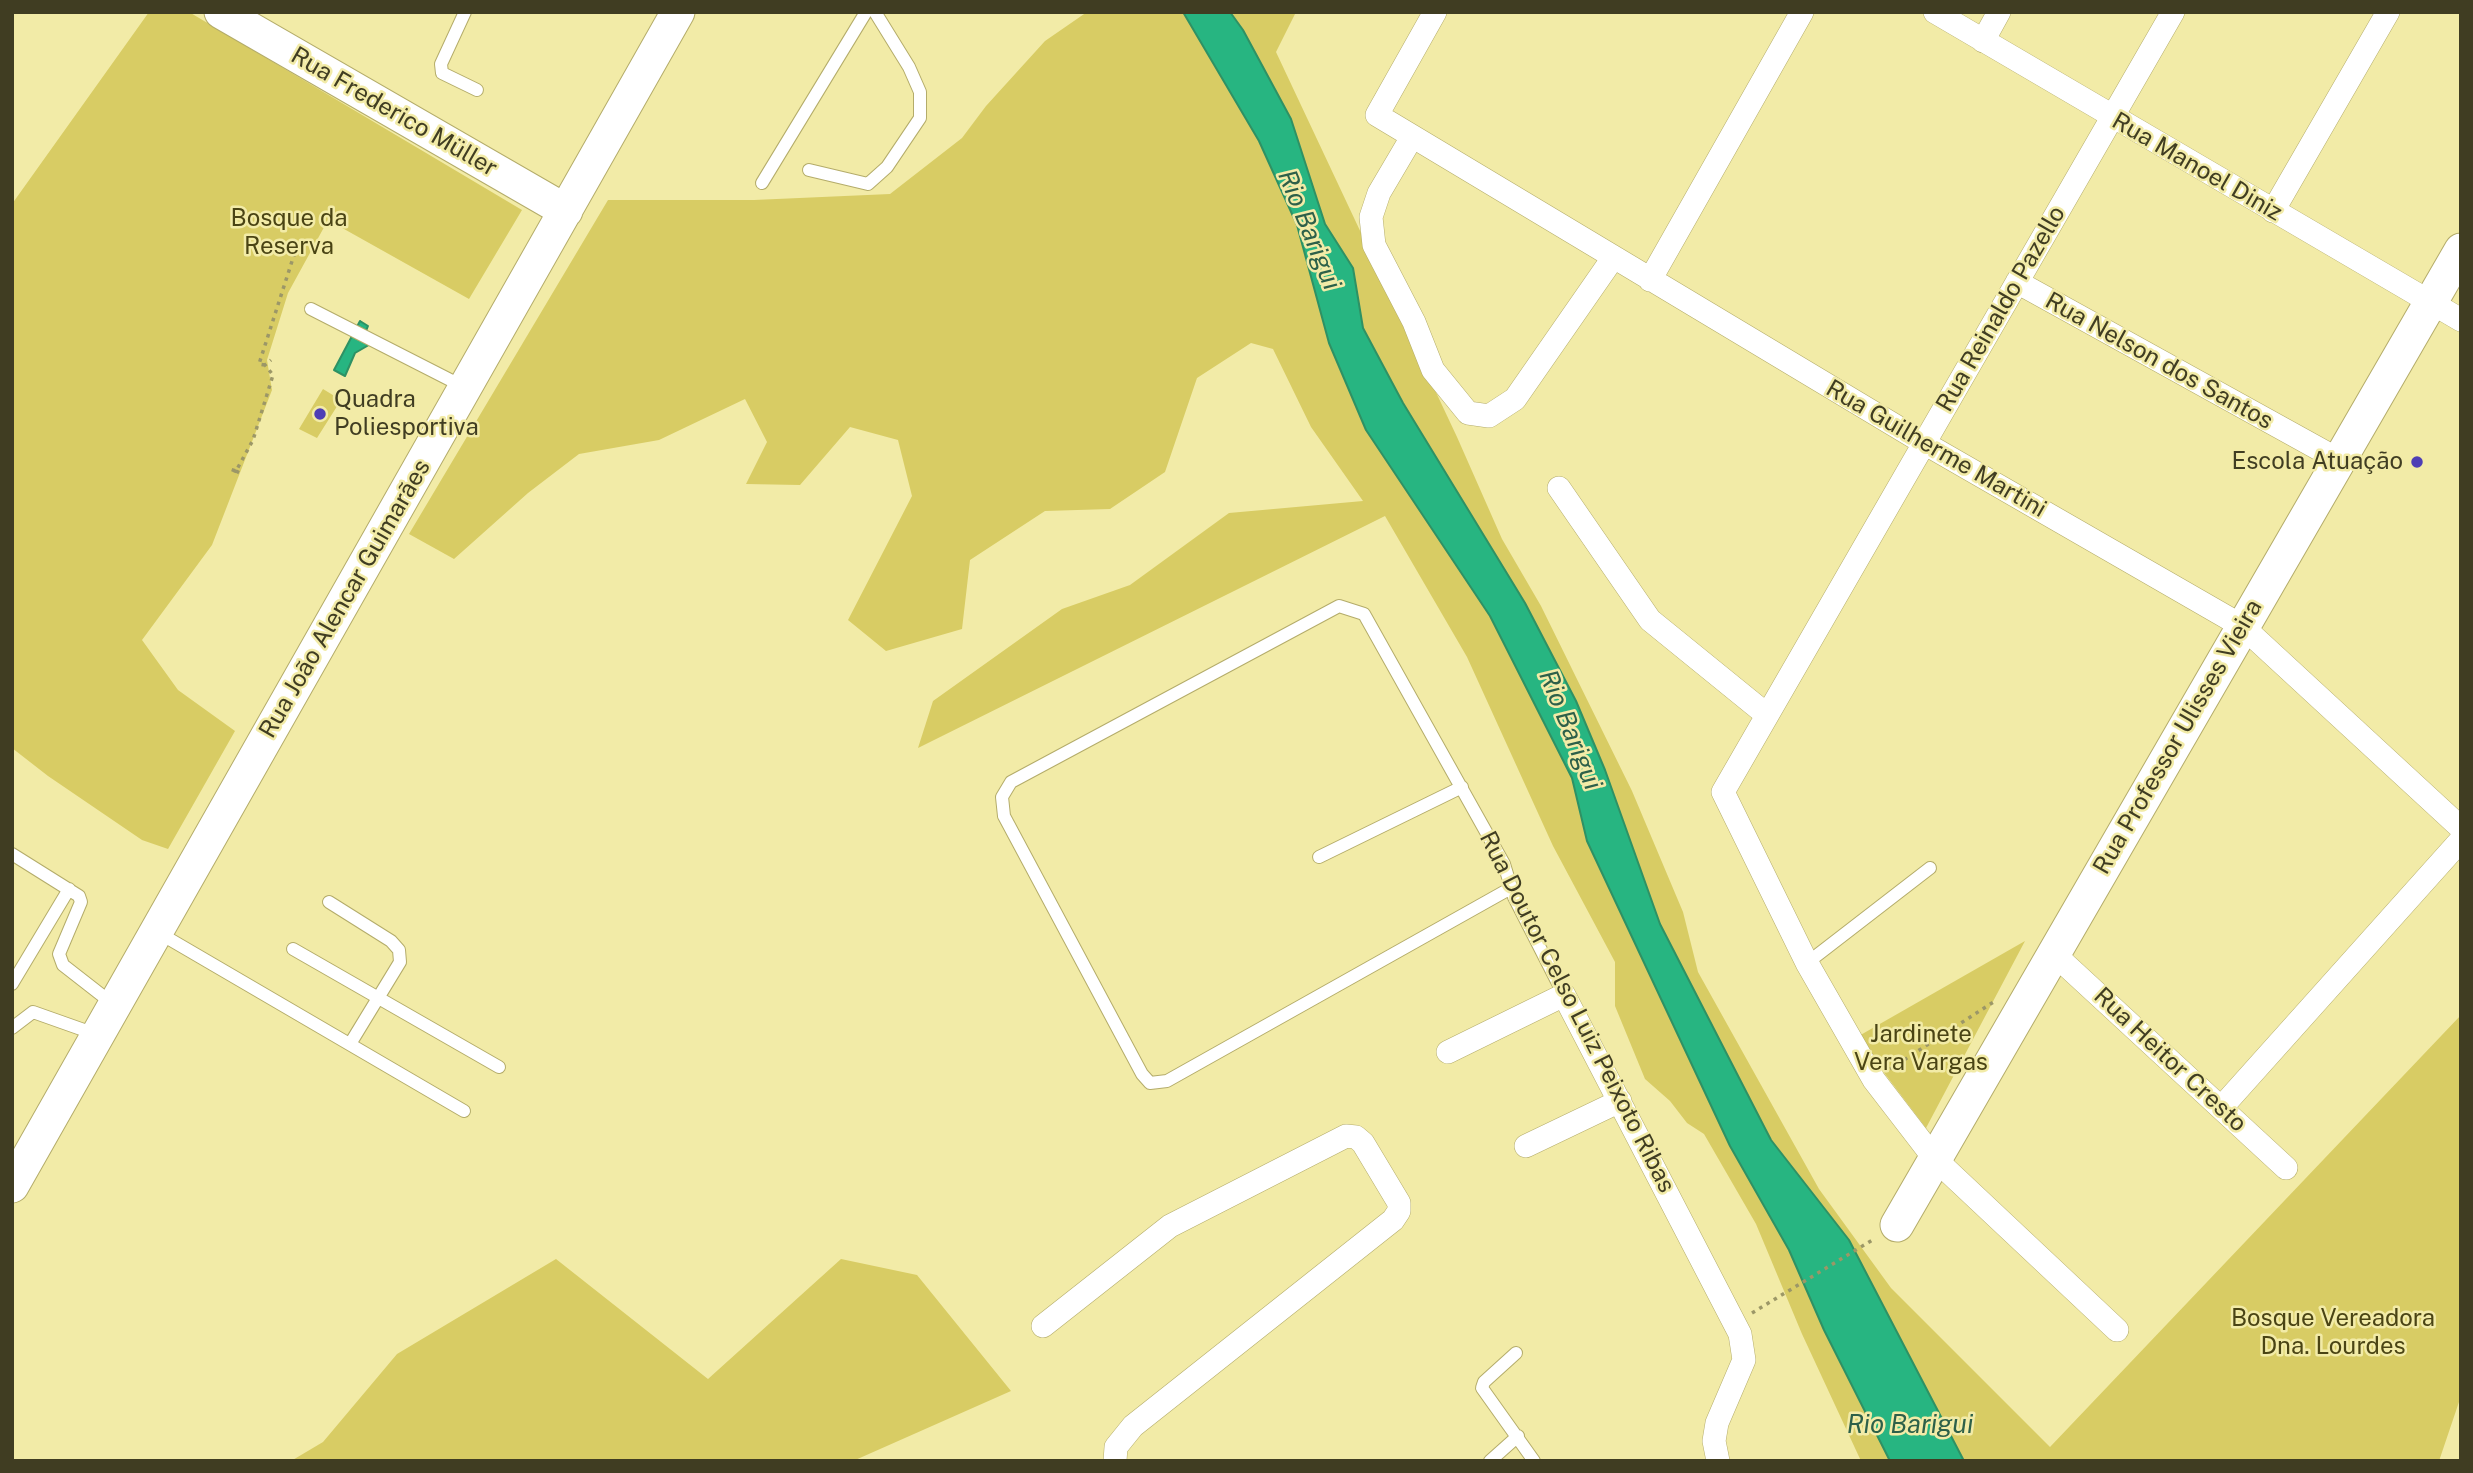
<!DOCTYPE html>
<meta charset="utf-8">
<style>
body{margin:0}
#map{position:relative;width:2473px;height:1473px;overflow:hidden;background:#f2eba7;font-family:"Public Sans",sans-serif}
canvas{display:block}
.frame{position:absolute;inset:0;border:14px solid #403d22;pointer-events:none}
</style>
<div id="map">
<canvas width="2473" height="1473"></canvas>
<div class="frame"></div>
</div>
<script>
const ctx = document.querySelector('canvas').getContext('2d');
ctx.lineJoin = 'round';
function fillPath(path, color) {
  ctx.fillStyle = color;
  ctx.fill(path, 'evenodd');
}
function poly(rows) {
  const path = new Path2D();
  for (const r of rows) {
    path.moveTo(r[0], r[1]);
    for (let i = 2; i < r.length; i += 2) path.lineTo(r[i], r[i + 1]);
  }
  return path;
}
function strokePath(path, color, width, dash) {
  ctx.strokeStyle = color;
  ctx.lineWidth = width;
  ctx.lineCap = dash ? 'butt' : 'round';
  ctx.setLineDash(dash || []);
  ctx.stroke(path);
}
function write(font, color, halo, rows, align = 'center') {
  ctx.font = font + ' "Public Sans",sans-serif';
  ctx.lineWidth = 5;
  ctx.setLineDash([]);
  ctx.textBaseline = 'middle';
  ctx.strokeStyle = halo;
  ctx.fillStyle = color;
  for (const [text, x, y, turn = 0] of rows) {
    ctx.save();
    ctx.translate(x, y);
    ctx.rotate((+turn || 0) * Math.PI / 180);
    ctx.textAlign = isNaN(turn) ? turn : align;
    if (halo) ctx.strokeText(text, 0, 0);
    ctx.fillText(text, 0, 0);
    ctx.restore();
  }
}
const green = poly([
 [149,12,189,12,522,210,469,299,328,220,288,293,267,360,272,390,212,545,142,640,178,690,235,731,168,849,142,840,48,776,12,748,12,204],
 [1087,12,1183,12,1259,141,1297,225,1329,343,1366,430,1490,616,1572,778,1587,841,1730,1146,1789,1250,1824,1330,1890,1461,1861,1461,1802,1334,1756,1224,1704,1134,1687,1123,1670,1101,1645,1079,1615,1006,1615,962,1553,846,1467,657,1385,516,918,748,933,701,1062,609,1130,585,1229,513,1363,501,1311,427,1273,349,1251,343,1197,378,1165,472,1110,509,1045,511,970,560,962,629,886,651,848,620,912,496,898,440,850,427,800,485,746,484,767,442,745,399,659,440,579,454,528,493,454,559,409,534,608,200,754,200,890,194,962,138,986,106,1045,41],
 [1230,12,1296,12,1276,52,1457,437,1502,539,1541,606,1632,791,1683,912,1698,972,1819,1189,1891,1288,2050,1447,2461,1015,2461,1396,2439,1461,1964,1461,1849,1240,1771,1140,1660,924,1605,770,1576,701,1525,603,1403,403,1363,328,1353,268,1325,224,1291,119,1243,30],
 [323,389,341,400,317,438,299,429],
 [2025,941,1926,1128,1857,1037],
 [556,1259,708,1379,841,1259,917,1275,1011,1391,853,1461,291,1461,323,1442,397,1354]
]);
const water = poly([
 [1183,12,1230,12,1243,30,1291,119,1325,224,1353,268,1363,328,1403,403,1525,603,1576,701,1605,770,1660,924,1771,1140,1849,1240,1964,1461,1890,1461,1824,1330,1789,1250,1730,1146,1587,841,1572,778,1490,616,1366,430,1329,343,1297,225,1259,141,1183,12],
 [360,321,368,326,366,331,374,342,355,353,345,376,334,370,360,321]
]);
const path = poly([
 [265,365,259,364,294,255],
 [236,471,240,473,230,469,236,471,253,440,273,375,265,365,271,360],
 [1890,1069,1995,1001],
 [1752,1313,1874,1239]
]);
const lane = poly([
 [465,12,441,64,442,73,477,90],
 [809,170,868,184,887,167,920,118,920,92,909,67,875,12],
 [762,183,866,12],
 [311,309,464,387],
 [12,854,79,896,81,902,59,954,63,965,113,1004],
 [1319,857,1462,787],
 [1511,888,1167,1081,1150,1083,1142,1074,1004,816,1002,797,1011,782,1339,606,1364,614,1504,864,1514,897,1564,995],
 [329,902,391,941,399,950,400,962,350,1044],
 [159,933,464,1111],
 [293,949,499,1067],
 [1807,963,1930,868],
 [12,984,69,889],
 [12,1028,33,1012,98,1035],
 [1516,1353,1484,1382,1482,1388,1534,1461],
 [1490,1461,1518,1436]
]);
const street = poly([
 [1435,12,1377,115,1924,443,2242,626,2461,828],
 [1935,12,2461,320],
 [1983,41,1999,12],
 [1412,137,1379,193,1371,217,1374,245,1414,322,1433,370,1468,413,1489,416,1515,399,1613,258],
 [2273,211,2388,12],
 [1650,280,1802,12],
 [2017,282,2339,460],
 [1559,488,1650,620,1767,715],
 [2053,953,2286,1168],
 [1448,1052,1564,995,1740,1334,1744,1360,1717,1423,1714,1441,1718,1461],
 [2221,1108,2461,840],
 [1526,1146,1620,1101],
 [1043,1326,1170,1226,1346,1136,1356,1137,1363,1143,1399,1203,1399,1211,1393,1220,1133,1426,1116,1447,1115,1461],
 [2117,1330,1934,1158,1874,1080,1807,963,1723,792,2173,12]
]);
const secondary = poly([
 [221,12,566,211],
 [12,1186,678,12],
 [1897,1225,2461,250]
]);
const markers = [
 [320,414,7,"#4e3eb5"],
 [2417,462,7,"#4e3eb5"]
];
const streetNames = [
 ["Rua Frederico Müller",394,112,30],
 ["Rua Manoel Diniz",2197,167,30],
 ["Rua Reinaldo Pazello",2001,309,-60],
 ["Rua Nelson dos Santos",2159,361,29],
 ["Rua Guilherme Martini",1936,449,30],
 ["Rua João Alencar Guimarães",345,599,-60],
 ["Rua Professor Ulisses Vieira",2178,737,-60],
 ["Rua Doutor Celso Luiz Peixoto Ribas",1577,1012,63],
 ["Rua Heitor Cresto",2170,1060,43]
];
const parkNames = [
 ["Bosque da",289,219],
 ["Reserva",289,247],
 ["Jardinete",1921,1035],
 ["Vera Vargas",1921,1063],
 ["Bosque Vereadora",2333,1319],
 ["Dna. Lourdes",2333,1347]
];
const poiNames = [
 ["Quadra",334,400],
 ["Poliesportiva",334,428],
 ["Escola Atuação",2403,462,"right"]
];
const waterNames = [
 ["Rio Barigui",1309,230,68],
 ["Rio Barigui",1570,730,68],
 ["Rio Barigui",1910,1425]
];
fillPath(green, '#d8cc64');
fillPath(water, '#27b581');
strokePath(water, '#2e9164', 2);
strokePath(lane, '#b4ac6a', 14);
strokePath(street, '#b4ac6a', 24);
strokePath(secondary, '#b4ac6a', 35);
strokePath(path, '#9c9767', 3.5, [3.5, 5]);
strokePath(lane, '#fff', 12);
strokePath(street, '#fff', 23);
strokePath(secondary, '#fff', 33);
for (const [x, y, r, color] of markers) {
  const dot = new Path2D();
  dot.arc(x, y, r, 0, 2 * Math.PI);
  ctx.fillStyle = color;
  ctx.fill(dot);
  strokePath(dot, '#f2eba7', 2.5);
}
write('24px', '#403d22', '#f2eba7', streetNames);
write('24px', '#4a4414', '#f2eba7', parkNames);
write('24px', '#403d22', '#f2eba7', poiNames, 'left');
write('italic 26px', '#2d6049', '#f2eba7', waterNames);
</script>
